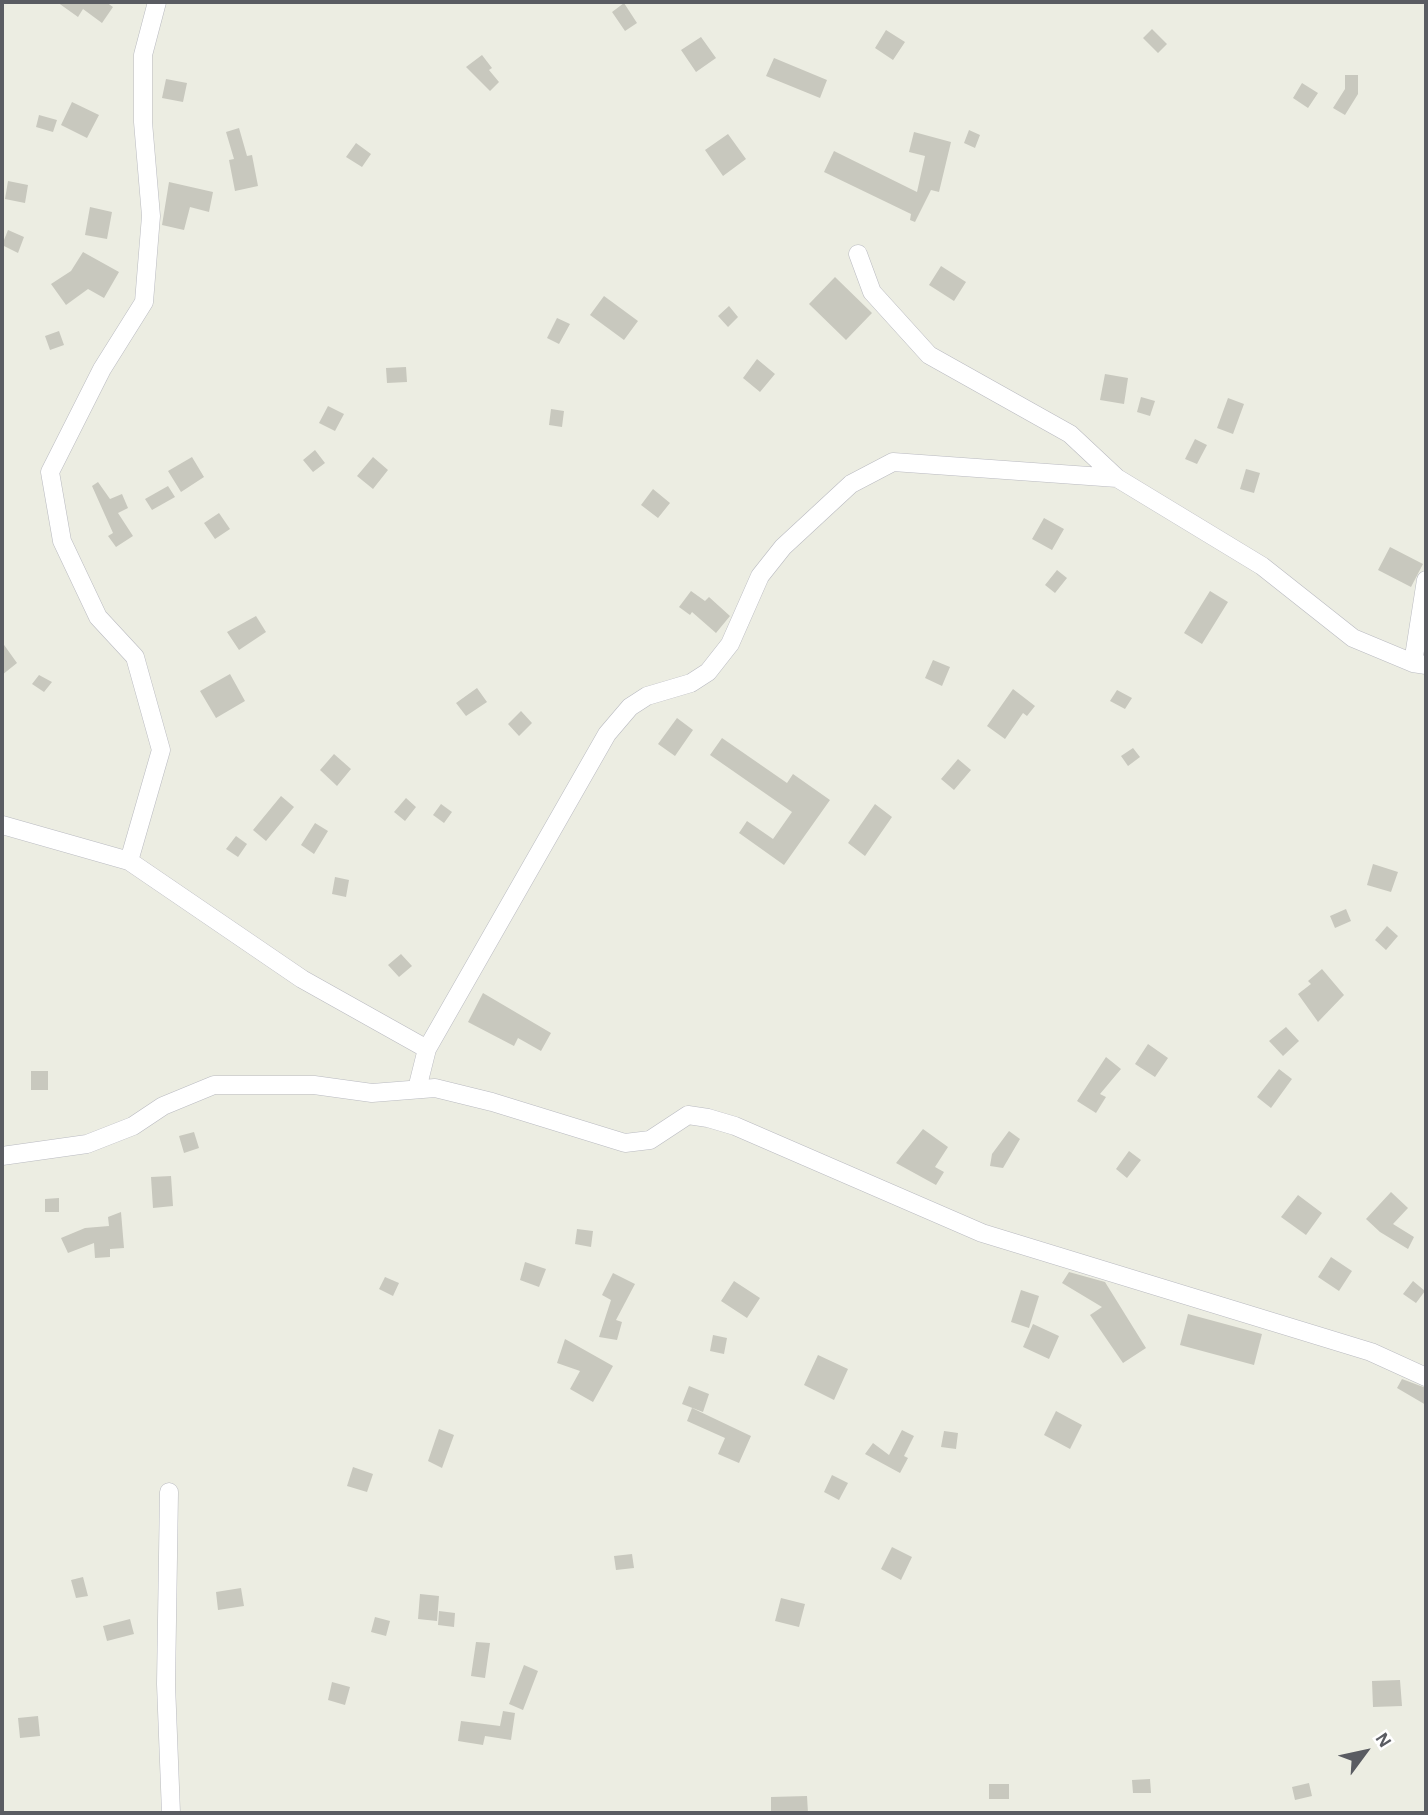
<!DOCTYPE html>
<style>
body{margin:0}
#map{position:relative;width:1428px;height:1815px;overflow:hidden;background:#ecede2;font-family:"Alegreya Sans",sans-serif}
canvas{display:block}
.frame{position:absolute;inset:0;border:4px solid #5a5c62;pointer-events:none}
.north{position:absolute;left:1330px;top:1717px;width:70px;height:70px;-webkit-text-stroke:5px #fff;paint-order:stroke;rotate:57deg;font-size:19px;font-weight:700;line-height:28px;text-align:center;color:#5a5c62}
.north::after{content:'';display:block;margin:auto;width:24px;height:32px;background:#5a5c62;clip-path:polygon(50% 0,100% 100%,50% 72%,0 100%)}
</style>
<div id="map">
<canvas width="1428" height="1815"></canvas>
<div class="frame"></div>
<div class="north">N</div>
</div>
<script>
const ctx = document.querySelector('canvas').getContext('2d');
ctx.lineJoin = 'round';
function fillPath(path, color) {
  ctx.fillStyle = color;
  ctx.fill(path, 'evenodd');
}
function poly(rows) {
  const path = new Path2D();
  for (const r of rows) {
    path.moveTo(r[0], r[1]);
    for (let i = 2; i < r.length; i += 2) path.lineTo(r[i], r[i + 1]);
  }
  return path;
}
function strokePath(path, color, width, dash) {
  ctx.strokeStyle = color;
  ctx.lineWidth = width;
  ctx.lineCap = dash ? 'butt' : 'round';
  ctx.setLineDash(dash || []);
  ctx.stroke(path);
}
const building = poly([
 [57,2,106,2,113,7,102,23,83,9,78,17],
 [624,3,637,23,625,31,612,12],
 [1152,29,1167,44,1158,53,1143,38],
 [886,30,905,42,893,60,875,48],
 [701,37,716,58,696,72,681,50],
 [482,55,492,68,489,70,499,82,490,91,466,67],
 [774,58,827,80,820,98,766,76],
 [1345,75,1358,75,1358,94,1345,115,1333,108,1345,89],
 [166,79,187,83,183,102,162,98],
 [1302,83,1318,93,1308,108,1293,98],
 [72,102,99,115,87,138,61,125],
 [39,115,57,120,53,132,36,127],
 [239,128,247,156,252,155,258,186,235,191,229,160,234,159,226,132],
 [969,130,980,135,975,148,964,143],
 [914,132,951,142,939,192,931,190,915,222,910,220,911,214,824,172,834,151,917,192,925,156,909,152],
 [728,134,746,159,723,176,705,150],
 [356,143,371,154,362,167,346,157],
 [8,181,28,185,25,203,5,199],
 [169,182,213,192,209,212,190,207,184,230,162,225],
 [90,207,112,212,107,239,85,235],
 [8,230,24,237,18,253,2,245],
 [83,252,119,272,104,298,88,289,66,305,51,284,71,271],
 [941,266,966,282,954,301,929,285],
 [835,277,872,313,846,340,809,304],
 [604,296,638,321,624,340,590,315],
 [729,306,738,317,728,327,718,316],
 [557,318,570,324,559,344,547,338],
 [59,331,64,345,50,350,45,336],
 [757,359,775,374,760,392,743,378],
 [406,367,407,382,387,383,386,368],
 [1105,374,1128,378,1124,404,1100,400],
 [1141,397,1155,401,1150,416,1137,412],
 [1228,398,1244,404,1233,434,1217,428],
 [328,406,344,414,335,431,319,423],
 [551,409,564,411,562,427,549,425],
 [1195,439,1207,445,1197,464,1185,459],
 [315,450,325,463,313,472,303,460],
 [192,457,204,477,181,492,168,471],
 [373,457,388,470,373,489,357,476],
 [1246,469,1260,473,1254,493,1240,489],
 [98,482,110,499,122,494,128,508,118,513,133,536,116,547,108,536,113,533,92,486],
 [168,486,175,497,152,510,145,499],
 [653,489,670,503,658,518,641,505],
 [219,513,230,529,215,539,204,523],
 [1044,518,1064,529,1052,550,1032,539],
 [1390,547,1423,564,1411,587,1378,570],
 [1057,570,1067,578,1055,593,1045,585],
 [691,591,705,601,709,597,730,616,716,633,692,612,690,615,679,607],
 [1210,591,1228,602,1202,644,1184,633],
 [256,616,266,632,239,650,227,632],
 [2,642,17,663,2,675],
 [933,660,950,667,942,686,925,678],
 [230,674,245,701,216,718,200,691],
 [39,675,52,682,44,692,32,684],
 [477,688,487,702,466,716,456,703],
 [1013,689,1035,706,1027,716,1023,713,1005,739,987,726],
 [1117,690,1132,698,1125,709,1110,701],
 [521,711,532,723,519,736,508,724],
 [677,718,693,730,675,756,658,744],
 [722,738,787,783,793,774,830,800,784,865,739,833,747,821,773,839,792,812,710,755],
 [1133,748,1140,757,1128,766,1121,756],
 [334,754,351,769,337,786,320,770],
 [958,759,971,770,954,790,941,779],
 [281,796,294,807,266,841,253,830],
 [406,798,416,807,405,821,394,812],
 [441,804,452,812,444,823,433,815],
 [875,804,892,817,865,856,848,843],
 [315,823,328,831,314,854,301,845],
 [236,836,247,844,238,857,226,849],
 [1373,864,1398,872,1391,892,1367,885],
 [335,877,349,880,346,897,332,894],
 [1346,909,1351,921,1335,928,1330,916],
 [1387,926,1398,936,1386,950,1375,940],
 [401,954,412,966,399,977,388,965],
 [1322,969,1344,995,1318,1022,1298,994,1311,984,1308,981],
 [483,993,551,1033,541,1051,518,1038,514,1046,468,1022],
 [1286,1027,1299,1041,1283,1056,1269,1041],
 [1148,1044,1168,1058,1155,1077,1135,1064],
 [1106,1057,1121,1069,1100,1094,1106,1097,1096,1113,1077,1101],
 [1279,1069,1292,1079,1271,1108,1257,1097],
 [31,1071,48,1071,48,1090,31,1090],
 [923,1129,948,1147,935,1167,944,1172,936,1185,896,1163],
 [1009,1131,1020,1139,1003,1168,990,1166,992,1154],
 [194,1132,199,1148,184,1153,179,1136],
 [1129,1151,1141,1160,1127,1178,1116,1169],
 [171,1176,173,1206,153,1208,151,1177],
 [1391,1192,1408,1208,1393,1224,1414,1237,1408,1249,1380,1232,1366,1219],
 [1298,1195,1322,1213,1306,1235,1281,1217],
 [59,1198,59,1212,45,1212,45,1199],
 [121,1212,124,1248,110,1249,110,1257,95,1258,94,1243,68,1253,61,1238,85,1228,109,1226,108,1217],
 [577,1229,593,1231,591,1247,575,1244],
 [1331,1257,1352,1271,1339,1291,1318,1277],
 [525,1262,546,1269,539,1287,520,1280],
 [1069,1272,1105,1282,1146,1348,1123,1363,1090,1315,1102,1307,1062,1283],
 [613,1273,635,1284,616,1320,622,1322,617,1340,599,1337,611,1300,602,1295],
 [385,1277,399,1283,393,1296,379,1289],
 [734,1281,760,1298,747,1318,721,1301],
 [1413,1281,1425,1291,1416,1303,1403,1294],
 [1021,1290,1039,1296,1029,1328,1011,1322],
 [1188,1314,1262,1334,1254,1365,1180,1345],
 [1033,1324,1059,1336,1049,1359,1023,1347],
 [713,1335,727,1338,724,1354,710,1351],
 [565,1339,613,1366,593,1402,570,1389,580,1371,557,1363],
 [818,1355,848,1369,834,1400,804,1385],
 [1402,1379,1426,1388,1426,1405,1397,1388],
 [689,1386,709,1394,703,1412,682,1404],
 [692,1408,751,1436,739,1463,718,1454,725,1438,687,1421],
 [1056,1411,1082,1425,1070,1449,1044,1435],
 [439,1429,454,1435,442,1468,428,1461],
 [902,1430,914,1436,904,1456,908,1458,900,1473,865,1454,873,1443,889,1455],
 [944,1431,958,1433,956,1449,941,1447],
 [353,1467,373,1474,367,1492,347,1486],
 [832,1475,848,1483,839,1500,824,1492],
 [892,1547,912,1557,901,1580,881,1569],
 [632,1554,634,1568,616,1570,614,1556],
 [83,1577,88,1596,76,1598,71,1580],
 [241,1588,244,1606,218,1610,216,1592],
 [420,1594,439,1596,437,1621,418,1619],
 [781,1598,805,1604,799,1627,775,1621],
 [439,1611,455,1613,454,1627,438,1625],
 [375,1617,390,1621,386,1636,371,1632],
 [130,1619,134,1634,107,1641,103,1626],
 [476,1642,490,1643,485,1678,471,1676],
 [524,1665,538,1671,523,1710,509,1704],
 [1400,1680,1402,1706,1373,1707,1372,1681],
 [332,1682,350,1687,345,1705,328,1700],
 [503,1711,515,1713,511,1740,485,1736,483,1745,458,1741,461,1721,500,1726],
 [38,1716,40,1736,20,1738,18,1718],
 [1150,1779,1151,1793,1133,1793,1132,1780],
 [1309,1783,1312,1796,1295,1800,1292,1787],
 [989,1784,1009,1784,1009,1799,989,1799],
 [807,1796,808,1813,771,1813,771,1797]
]);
const street = poly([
 [858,254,872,292,929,355,1070,434,1117,478],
 [1413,663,1426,580],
 [2,825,129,861,302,979,427,1049],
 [129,861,161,750,135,657,98,617,62,541,50,472,102,369,144,302,151,216,143,122,143,55,157,2],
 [417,1089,427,1049,607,734,630,707,647,696,691,683,708,672,730,644,760,576,783,547,851,484,893,462,1117,478,1262,566,1353,638,1413,663,1426,665],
 [2,1156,87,1144,133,1126,163,1106,214,1085,314,1085,372,1093,435,1088,492,1102,625,1143,650,1140,688,1115,708,1118,735,1126,982,1233,1371,1352,1426,1377],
 [169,1492,166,1684,171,1813]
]);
fillPath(building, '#c8c8be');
strokePath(street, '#b9bac0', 19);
strokePath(street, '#fff', 18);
</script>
